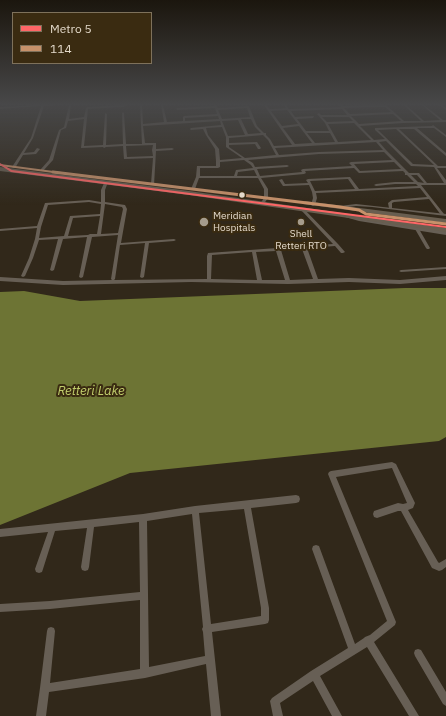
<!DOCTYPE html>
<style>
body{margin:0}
#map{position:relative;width:446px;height:716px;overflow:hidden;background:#31281a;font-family:"IBM Plex Sans",sans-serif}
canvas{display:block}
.legend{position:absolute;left:12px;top:12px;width:140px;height:52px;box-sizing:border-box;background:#3a2b11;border:1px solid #7e715b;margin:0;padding:5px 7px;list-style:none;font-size:12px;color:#e4dacb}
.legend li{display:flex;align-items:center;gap:8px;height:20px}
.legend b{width:20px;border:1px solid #7e715b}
</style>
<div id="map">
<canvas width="446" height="716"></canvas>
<ul class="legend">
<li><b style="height:5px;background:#f66"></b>Metro 5</li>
<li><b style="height:5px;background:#c7916a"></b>114</li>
</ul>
</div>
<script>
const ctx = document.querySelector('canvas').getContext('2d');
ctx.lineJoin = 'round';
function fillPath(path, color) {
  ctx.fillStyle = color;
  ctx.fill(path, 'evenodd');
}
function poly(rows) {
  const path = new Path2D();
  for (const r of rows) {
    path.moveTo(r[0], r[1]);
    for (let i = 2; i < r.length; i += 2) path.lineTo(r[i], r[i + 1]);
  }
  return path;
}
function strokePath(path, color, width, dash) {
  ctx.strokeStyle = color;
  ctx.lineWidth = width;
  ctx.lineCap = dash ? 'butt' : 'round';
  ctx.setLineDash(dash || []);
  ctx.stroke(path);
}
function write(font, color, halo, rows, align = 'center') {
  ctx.font = font + ' "IBM Plex Sans",sans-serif';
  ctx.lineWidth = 4;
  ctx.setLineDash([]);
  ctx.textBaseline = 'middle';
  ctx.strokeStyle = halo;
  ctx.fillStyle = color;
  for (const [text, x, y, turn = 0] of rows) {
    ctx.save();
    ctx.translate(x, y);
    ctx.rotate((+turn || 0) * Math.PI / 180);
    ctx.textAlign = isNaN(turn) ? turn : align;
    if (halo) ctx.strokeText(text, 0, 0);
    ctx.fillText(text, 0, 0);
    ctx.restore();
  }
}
const water = poly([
 [405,288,446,288,446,437,439,441,130,473,0,525,0,292,24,291,80,301]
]);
const minor = poly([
 [42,105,55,105,44,106,33,138,24,153,34,152,37,148,40,149,36,154,23,155,15,168,13,168,12,167,31,138,41,106,0,109,0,107,42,105],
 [69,105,71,105,69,119,84,117,86,108,87,107,106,106,106,105,108,105,108,106,126,105,124,107,88,109,84,146,103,145,105,113,107,114,106,145,123,144,122,113,123,112,124,113,126,144,142,144,141,125,140,105,142,105,143,124,164,122,161,105,163,105,167,122,183,121,183,117,184,116,217,114,215,108,177,110,176,108,214,106,214,105,216,105,218,108,249,106,257,126,264,133,266,133,266,135,270,139,274,146,292,145,264,105,266,105,270,109,286,108,284,105,286,105,289,109,341,107,339,105,341,105,342,106,386,105,404,121,421,121,404,105,406,105,424,121,440,120,422,105,424,105,443,120,446,120,446,122,403,123,360,126,374,140,385,139,375,130,375,128,376,128,432,126,433,125,446,135,446,137,434,128,417,128,446,153,446,156,414,129,399,129,438,166,446,166,446,168,437,168,446,180,446,185,421,185,444,214,441,215,429,199,394,202,392,203,392,209,389,208,388,203,392,200,427,197,420,188,316,193,317,198,315,205,313,206,311,205,313,198,312,192,309,185,284,186,283,186,279,180,282,179,285,184,308,183,306,180,308,179,349,177,350,177,359,189,418,186,416,184,395,184,376,186,374,185,376,184,395,182,414,182,407,175,405,175,405,173,403,171,359,173,354,168,305,171,306,173,304,174,261,178,268,189,268,198,263,205,262,205,260,204,264,198,264,189,258,178,199,178,195,189,192,190,191,189,196,177,197,166,216,166,216,161,215,149,206,135,203,129,191,130,190,129,191,128,221,125,220,121,143,126,145,143,156,143,156,149,172,148,174,149,172,150,156,151,154,185,151,184,153,158,124,159,123,146,106,147,104,148,103,147,81,148,84,119,68,121,66,128,61,130,53,160,43,171,41,171,41,169,49,160,59,130,64,127,69,105],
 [385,107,391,112,350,114,344,108,385,107],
 [247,108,250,117,222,119,218,110,247,108],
 [342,109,347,115,321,115,319,113,317,114,325,123,329,131,306,131,297,119,313,118,314,116,295,117,291,111,342,109],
 [287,110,298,124,282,126,271,111,287,110],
 [393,114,401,121,359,124,351,116,393,114],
 [218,116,219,119,185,121,185,118,218,116],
 [322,117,349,117,353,121,327,122,322,117],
 [241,119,251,119,255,127,261,133,248,134,241,119],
 [238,120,245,135,228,136,222,121,238,120],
 [354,123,371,140,338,142,328,124,354,123],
 [299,126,312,143,295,144,283,128,299,126],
 [222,127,226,137,226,147,242,158,220,160,219,149,208,135,206,128,222,127],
 [396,129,434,165,413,164,378,130,396,129],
 [307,133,330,133,335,142,315,143,307,133],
 [263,135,268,140,276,155,245,158,229,147,229,145,255,144,258,149,260,149,261,148,257,142,229,143,229,138,263,135],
 [386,141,411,166,434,167,444,183,427,183,419,173,409,173,386,150,379,142,386,141],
 [376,142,383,150,319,152,279,155,275,148,376,142],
 [153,145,152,150,153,156,127,157,126,146,153,145],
 [384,152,392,160,351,162,349,163,352,166,303,169,301,170,302,172,260,176,257,169,287,167,289,166,287,165,255,167,253,163,248,160,319,154,384,152],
 [244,160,251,165,253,168,236,170,234,176,200,176,200,168,218,168,220,167,220,162,244,160],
 [394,162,401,169,360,171,354,164,394,162],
 [254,170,257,176,237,176,238,172,254,170],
 [411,175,417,175,424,183,418,182,411,175],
 [348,179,355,189,315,191,310,181,348,179],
 [439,105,441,105,446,108,446,110,439,105],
 [105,181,108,182,105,190,105,202,125,205,127,209,121,243,174,239,176,240,174,241,149,243,144,277,142,278,140,277,145,243,120,245,115,279,114,280,207,279,207,256,208,253,333,244,301,210,300,209,302,208,303,208,338,244,345,252,343,253,341,253,335,246,307,248,318,279,349,278,400,280,446,276,446,280,400,284,349,282,288,284,191,282,63,285,0,281,0,277,63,281,112,280,111,279,118,235,92,237,83,277,81,278,79,277,87,237,63,239,54,270,52,271,50,270,58,239,39,240,33,258,25,276,23,277,21,276,29,258,35,239,37,228,0,231,0,229,37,226,45,203,89,200,101,202,101,190,105,181],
 [89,202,101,204,100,214,70,216,64,236,39,238,41,227,48,205,89,202],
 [105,204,122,207,123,209,118,233,101,234,105,204],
 [100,216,97,234,90,234,88,235,68,236,73,218,100,216],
 [302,249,313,279,290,280,281,250,302,249],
 [276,251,285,280,262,280,256,252,276,251],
 [252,252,257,280,211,279,212,255,252,252],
 [416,228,419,229,430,248,429,249,427,249,426,248,415,229,416,228],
 [446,267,446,269,401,272,399,271,401,270,446,267],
 [392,462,396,464,415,503,413,508,408,510,438,562,439,563,446,559,446,567,442,570,439,571,432,568,401,511,398,511,377,518,374,517,373,514,374,511,398,503,403,504,407,503,392,468,336,477,396,622,395,625,374,642,419,716,409,716,367,647,320,676,342,716,332,716,313,681,280,703,283,716,273,716,270,701,272,698,311,671,348,648,312,549,313,546,316,545,319,546,355,644,364,638,365,637,370,635,387,621,328,474,329,472,331,471,392,462],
 [296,495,299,496,300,499,299,502,296,503,251,508,269,608,269,620,268,623,265,624,212,632,221,716,211,716,206,664,145,678,49,692,46,716,36,716,40,688,47,631,48,628,51,627,54,628,55,631,50,683,140,669,140,600,50,609,0,612,0,604,50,601,140,592,139,522,94,527,89,567,88,570,85,571,82,570,81,567,87,528,55,531,43,569,42,572,39,573,36,572,35,569,48,532,0,537,0,529,143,514,195,506,296,495],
 [244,509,261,608,261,616,211,624,199,513,244,509],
 [192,514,203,627,202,629,203,632,205,656,149,667,147,521,192,514],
 [418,649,421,650,446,692,446,706,443,704,415,656,414,653,415,650,418,649]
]);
const tertiary = poly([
 [356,204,446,214,446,216,372,207,356,206,340,208,338,207,340,206,356,204],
 [345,215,360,219,446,231,446,235,359,221,345,217,345,215]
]);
const primary = poly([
 [0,167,189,191,446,228,446,232,189,195,0,171,0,167],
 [305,201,446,219,446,223,303,204,302,203,305,201]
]);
const bus1Far1 = poly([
 [0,165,61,173]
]);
const bus1 = poly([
 [53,172,340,207,359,210,366,214,446,224]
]);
const metro1 = poly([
 [0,163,12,170,446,226,446,228,11,172,0,165,0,163]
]);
const markers = [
 [242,195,3.5,"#e4dacb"],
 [204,222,5,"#a59c8d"],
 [301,222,4,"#a59c8d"]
];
const farPoinames = [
 ["Meridian",213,216],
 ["Hospitals",213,228],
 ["Shell",301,234,"center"],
 ["Retteri RTO",301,246,"center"]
];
const waterNames = [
 ["Retteri Lake",91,391]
];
fillPath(water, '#6d7434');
fillPath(minor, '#675f55');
fillPath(tertiary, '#675f55');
fillPath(primary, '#685e50');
strokePath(bus1Far1, '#c7916a', 2);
strokePath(bus1, '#c7916a', 3);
fillPath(metro1, '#f66');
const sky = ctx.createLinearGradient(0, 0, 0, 205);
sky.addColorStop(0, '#1b160e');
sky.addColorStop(0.51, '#484849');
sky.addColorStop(1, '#48484900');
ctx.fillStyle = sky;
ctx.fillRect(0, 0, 446, 205);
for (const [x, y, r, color] of markers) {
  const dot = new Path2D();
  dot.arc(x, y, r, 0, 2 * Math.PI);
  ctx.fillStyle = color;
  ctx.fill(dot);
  strokePath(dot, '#3a2b11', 1.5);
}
write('10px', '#e4dacb', '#3a2b11', farPoinames, 'left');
write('italic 13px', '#c0cc6b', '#3a2b11', waterNames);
</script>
